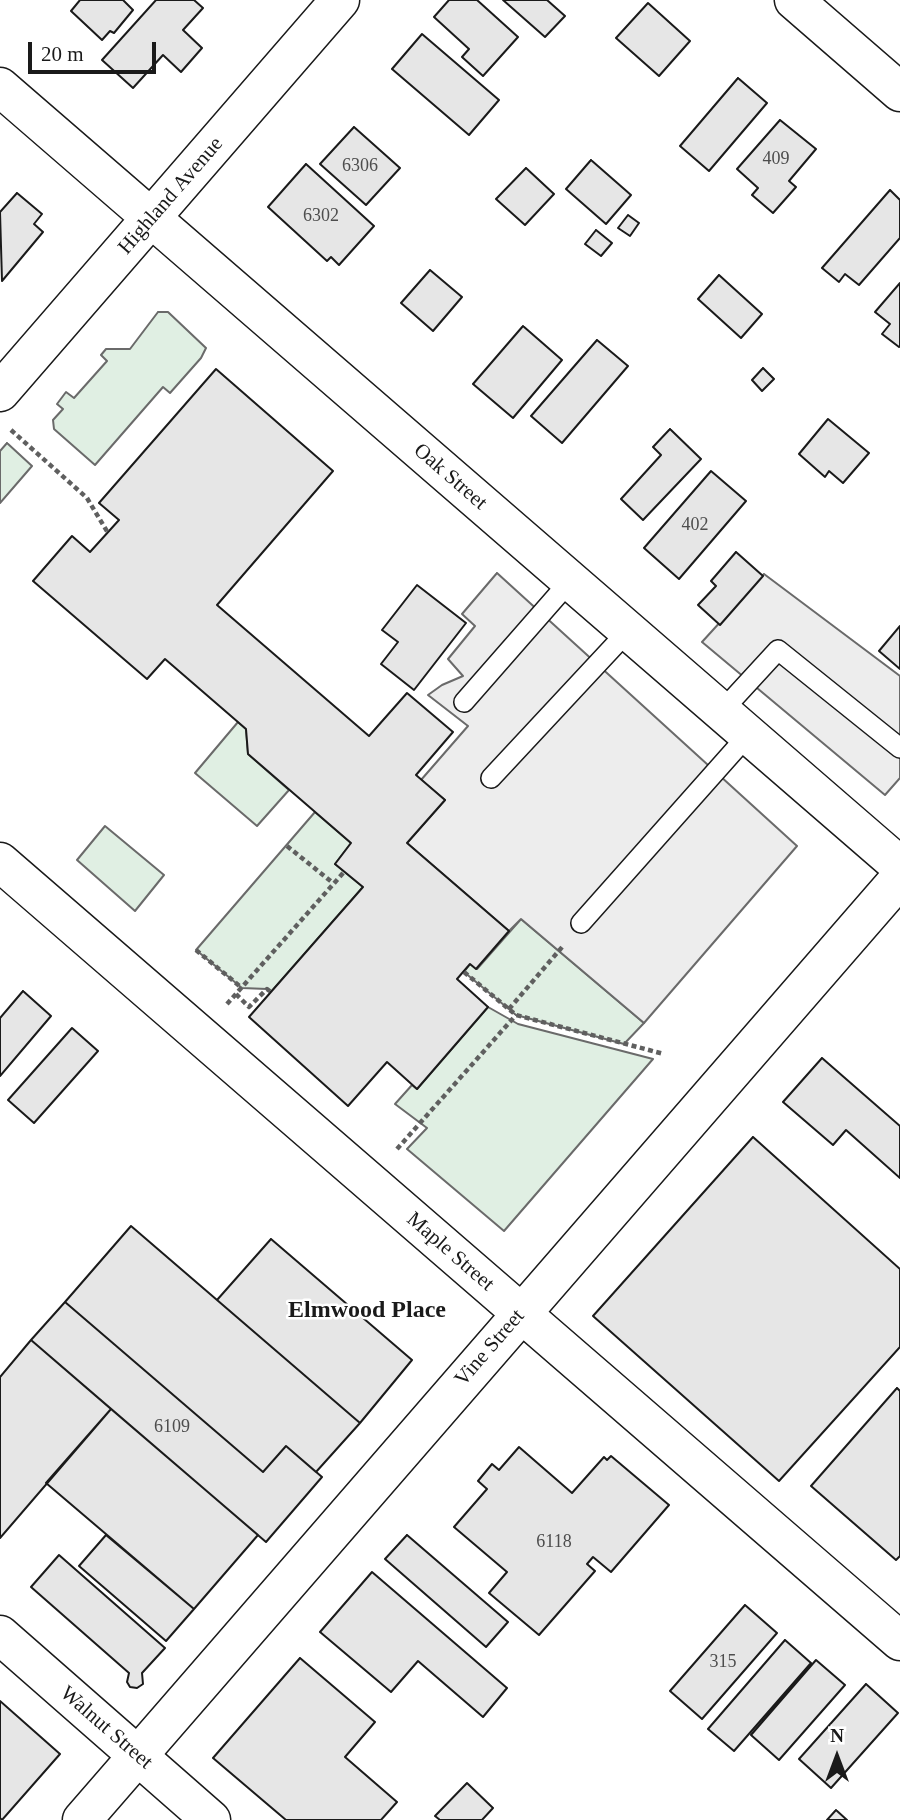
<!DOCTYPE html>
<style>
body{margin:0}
#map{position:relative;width:900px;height:1820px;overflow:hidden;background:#fff;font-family:Georgia,serif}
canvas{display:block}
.north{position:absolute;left:802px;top:1722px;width:70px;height:70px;-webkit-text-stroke:5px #fff;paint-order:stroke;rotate:0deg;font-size:19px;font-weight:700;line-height:28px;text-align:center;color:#1a1a1a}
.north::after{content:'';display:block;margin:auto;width:24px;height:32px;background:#1a1a1a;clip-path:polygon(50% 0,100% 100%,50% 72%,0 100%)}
.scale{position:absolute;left:28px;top:42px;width:128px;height:32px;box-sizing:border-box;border:4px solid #1a1a1a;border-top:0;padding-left:9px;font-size:21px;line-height:24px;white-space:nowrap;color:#1a1a1a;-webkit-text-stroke:5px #fff;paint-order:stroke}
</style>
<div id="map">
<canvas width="900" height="1820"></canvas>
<div class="north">N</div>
<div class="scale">20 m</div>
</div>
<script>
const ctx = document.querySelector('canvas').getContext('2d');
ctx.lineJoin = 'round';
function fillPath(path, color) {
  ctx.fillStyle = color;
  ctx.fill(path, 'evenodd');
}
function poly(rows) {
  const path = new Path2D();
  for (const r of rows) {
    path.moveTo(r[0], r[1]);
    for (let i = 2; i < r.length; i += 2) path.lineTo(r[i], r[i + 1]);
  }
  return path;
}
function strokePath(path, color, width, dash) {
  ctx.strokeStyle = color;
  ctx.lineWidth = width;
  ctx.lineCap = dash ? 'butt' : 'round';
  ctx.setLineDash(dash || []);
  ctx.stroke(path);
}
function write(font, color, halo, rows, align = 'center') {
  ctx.font = font + ' Georgia,serif';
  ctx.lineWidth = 5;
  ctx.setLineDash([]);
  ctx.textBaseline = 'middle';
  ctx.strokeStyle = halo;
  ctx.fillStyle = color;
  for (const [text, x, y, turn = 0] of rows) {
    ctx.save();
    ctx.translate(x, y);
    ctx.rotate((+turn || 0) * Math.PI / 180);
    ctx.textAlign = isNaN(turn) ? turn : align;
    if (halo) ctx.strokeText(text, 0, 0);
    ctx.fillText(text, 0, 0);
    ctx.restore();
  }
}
const green = poly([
 [158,312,168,312,206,348,201,358,170,393,163,387,95,465,54,429,53,420,63,409,57,404,66,392,74,398,107,361,101,355,106,349,130,349,158,312],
 [7,443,32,466,0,503,0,451,7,443],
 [238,722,246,729,248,754,289,790,257,826,195,773,238,722],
 [315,812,351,843,335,864,363,887,271,992,267,989,242,988,196,950,315,812],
 [105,826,164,875,135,911,77,860,105,826],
 [521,919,644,1023,624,1044,516,1015,464,972,470,964,477,969,521,919],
 [488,1007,518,1024,653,1059,504,1231,407,1149,427,1128,395,1104,412,1085,417,1089,488,1007]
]);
const parking = poly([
 [497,573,797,846,644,1023,521,919,509,931,407,843,445,800,421,780,468,726,428,695,442,685,463,676,448,659,475,626,462,614,497,573],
 [764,574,900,676,900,778,885,795,702,642,764,574]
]);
const building = poly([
 [80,0,123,0,133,10,114,33,110,31,102,40,71,11,80,0],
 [156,0,194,0,203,8,183,30,202,48,181,72,163,55,133,88,102,60,156,0],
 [449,0,477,0,518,37,483,76,462,57,469,49,434,17,449,0],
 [503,0,547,0,565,16,545,37,503,0],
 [648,3,690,41,659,76,616,38,648,3],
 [422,34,499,100,469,135,392,69,422,34],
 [738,78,767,103,709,171,680,146,738,78],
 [780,120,816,149,789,181,796,187,773,213,752,195,758,188,737,169,780,120],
 [354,127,400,168,366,205,320,164,354,127],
 [591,160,631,195,606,224,566,189,591,160],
 [306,164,374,226,339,265,331,257,327,261,268,207,306,164],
 [526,168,554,194,525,225,496,199,526,168],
 [890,190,900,200,900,238,859,285,845,274,839,282,822,268,890,190],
 [17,193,42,214,34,224,43,232,2,281,0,212,17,193],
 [628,215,639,223,630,236,618,228,628,215],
 [596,230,612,243,601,256,585,244,596,230],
 [430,270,462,297,433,331,401,303,430,270],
 [719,275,762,314,741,338,698,299,719,275],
 [900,283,900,346,899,347,882,334,890,324,875,312,900,283],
 [523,326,562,360,513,418,473,384,523,326],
 [597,340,628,366,562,443,531,416,597,340],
 [763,368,774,379,762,391,752,380,763,368],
 [216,369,333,471,217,605,369,736,407,693,453,732,416,775,445,800,407,843,509,931,476,969,470,964,457,979,488,1007,417,1089,387,1062,348,1106,249,1017,363,887,335,864,351,843,248,754,246,729,165,659,147,679,33,581,72,536,90,552,119,520,99,503,216,369],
 [828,419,869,453,843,483,829,471,825,477,799,454,828,419],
 [670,429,701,459,643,520,621,499,661,455,653,447,670,429],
 [711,471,746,501,679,579,644,548,711,471],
 [736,552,763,576,720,625,698,605,716,586,711,581,736,552],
 [417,585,466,623,414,690,381,664,398,642,382,630,417,585],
 [900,626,900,669,879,651,900,626],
 [23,991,51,1016,0,1076,0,1018,23,991],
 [72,1028,98,1051,34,1123,8,1100,72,1028],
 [822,1058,900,1126,900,1178,846,1130,833,1145,783,1102,822,1058],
 [753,1137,900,1269,900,1347,779,1481,593,1316,753,1137],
 [131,1226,360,1423,316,1472,286,1446,263,1472,65,1302,131,1226],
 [271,1239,412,1360,360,1423,217,1300,271,1239],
 [65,1302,263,1472,286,1446,322,1477,266,1542,31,1340,65,1302],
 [31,1340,111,1409,0,1538,0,1377,31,1340],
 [897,1388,900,1391,900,1556,896,1560,811,1486,897,1388],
 [111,1409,258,1535,194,1609,46,1483,111,1409],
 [519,1447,572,1493,604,1457,607,1460,611,1456,669,1505,611,1572,593,1557,587,1564,595,1571,539,1635,489,1593,507,1572,454,1527,487,1489,478,1481,492,1464,499,1470,519,1447],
 [106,1535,194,1609,166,1641,79,1566,106,1535],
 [407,1535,508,1622,486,1647,385,1559,407,1535],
 [59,1555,165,1648,142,1673,143,1684,137,1688,130,1687,127,1682,129,1673,31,1587,59,1555],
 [372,1572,507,1688,483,1717,418,1661,391,1692,320,1632,372,1572],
 [745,1605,777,1633,702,1719,670,1691,745,1605],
 [785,1640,811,1663,734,1751,708,1729,785,1640],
 [300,1658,375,1722,345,1757,397,1802,381,1820,286,1820,213,1758,300,1658],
 [816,1660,845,1685,779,1760,751,1735,816,1660],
 [866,1684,898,1713,831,1788,799,1759,866,1684],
 [0,1701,60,1754,2,1820,0,1818,0,1701],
 [467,1783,493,1808,482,1820,440,1820,435,1816,467,1783],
 [836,1810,847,1820,827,1820,836,1810]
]);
const path = poly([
 [11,430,87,498,108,533],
 [287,846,333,883],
 [196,950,242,988],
 [464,972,516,1015,664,1054],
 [236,994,249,1007,267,989,271,992],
 [227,1004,344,872],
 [509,1009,563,946],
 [397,1149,516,1015]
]);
const lane = poly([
 [464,702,570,581],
 [721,712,778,650,900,748],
 [491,778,628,631],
 [581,923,748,735]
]);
const street = poly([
 [794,0,900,92],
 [0,87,900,866],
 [0,392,340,0],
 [0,862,900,1641],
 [0,1635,211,1820]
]);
const secondary = poly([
 [82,1820,900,878]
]);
const numberNames = [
 ["409",776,159],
 ["6306",360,166],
 ["6302",321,216],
 ["402",695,525],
 ["6109",172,1427],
 ["6118",554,1542],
 ["315",723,1662]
];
const streetNames = [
 ["Highland Avenue",171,196,-49],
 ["Oak Street",450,477,41],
 ["Maple Street",450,1252,41],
 ["Vine Street",490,1348,-49],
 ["Walnut Street",106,1728,41]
];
const quarterNames = [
 ["Elmwood Place",367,1311]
];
fillPath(green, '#e0efe3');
strokePath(green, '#6a6a6a', 2);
fillPath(parking, '#ededed');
strokePath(parking, '#6a6a6a', 2);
fillPath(building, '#e6e6e6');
strokePath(building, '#1a1a1a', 2);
strokePath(lane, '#1a1a1a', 22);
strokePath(street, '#1a1a1a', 41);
strokePath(secondary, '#1a1a1a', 41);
strokePath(path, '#5f5f5f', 4.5, [5, 3.5]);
strokePath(lane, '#fff', 19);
strokePath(street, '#fff', 38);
strokePath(secondary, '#fff', 38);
write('18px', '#4d4d4d', null, numberNames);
write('21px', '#1a1a1a', '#fff', streetNames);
write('bold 24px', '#1a1a1a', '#fff', quarterNames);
</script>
